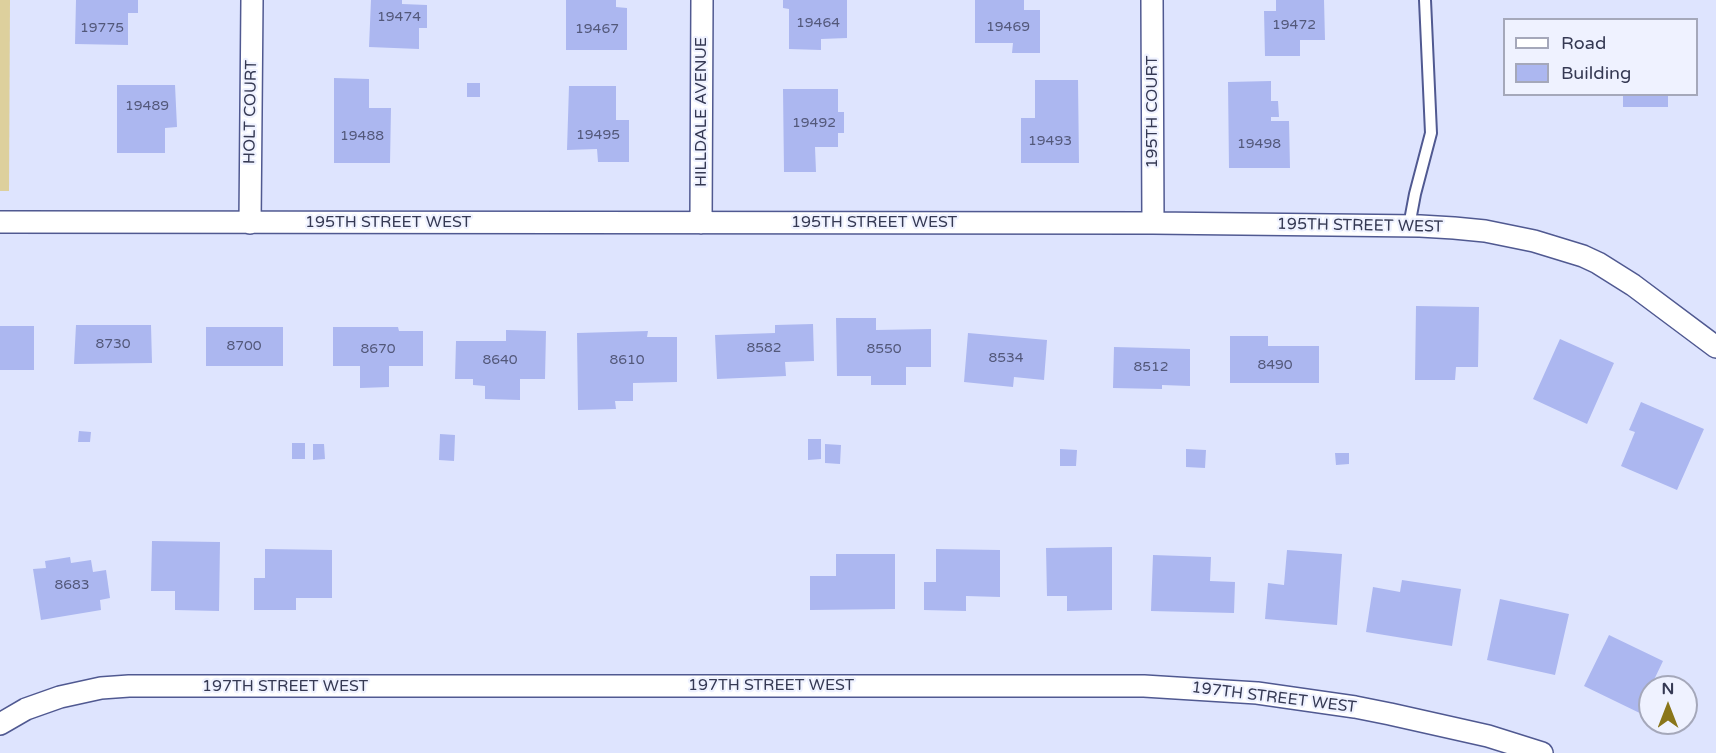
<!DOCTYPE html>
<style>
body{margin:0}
#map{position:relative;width:1716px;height:753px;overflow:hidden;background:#dee4fe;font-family:"Varela Round",sans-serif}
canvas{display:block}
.legend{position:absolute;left:1503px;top:18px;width:195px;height:78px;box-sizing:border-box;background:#eff2ff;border:2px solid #a5a8ba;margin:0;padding:8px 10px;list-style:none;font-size:18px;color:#353953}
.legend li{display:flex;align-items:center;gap:12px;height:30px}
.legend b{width:30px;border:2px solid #a5a8ba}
.north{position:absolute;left:1638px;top:675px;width:60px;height:60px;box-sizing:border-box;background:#eff2ff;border:2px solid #a5a8ba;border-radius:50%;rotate:0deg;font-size:16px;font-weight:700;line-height:24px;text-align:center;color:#353953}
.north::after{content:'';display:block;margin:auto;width:21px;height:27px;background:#8a761a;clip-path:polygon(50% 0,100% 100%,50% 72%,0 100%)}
</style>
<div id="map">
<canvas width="1716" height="753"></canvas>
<ul class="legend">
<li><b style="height:8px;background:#fff"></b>Road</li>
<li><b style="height:16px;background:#acb7f0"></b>Building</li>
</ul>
<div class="north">N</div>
</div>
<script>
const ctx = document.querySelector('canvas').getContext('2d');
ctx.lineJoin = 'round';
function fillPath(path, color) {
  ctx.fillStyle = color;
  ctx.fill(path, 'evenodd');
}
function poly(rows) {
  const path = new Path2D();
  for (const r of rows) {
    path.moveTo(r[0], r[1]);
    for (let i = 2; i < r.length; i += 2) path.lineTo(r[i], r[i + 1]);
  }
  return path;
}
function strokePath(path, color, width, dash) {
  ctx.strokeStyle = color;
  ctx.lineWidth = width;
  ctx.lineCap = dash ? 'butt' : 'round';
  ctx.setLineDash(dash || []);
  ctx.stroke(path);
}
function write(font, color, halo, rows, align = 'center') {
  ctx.font = font + ' "Varela Round",sans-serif';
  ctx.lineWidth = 4.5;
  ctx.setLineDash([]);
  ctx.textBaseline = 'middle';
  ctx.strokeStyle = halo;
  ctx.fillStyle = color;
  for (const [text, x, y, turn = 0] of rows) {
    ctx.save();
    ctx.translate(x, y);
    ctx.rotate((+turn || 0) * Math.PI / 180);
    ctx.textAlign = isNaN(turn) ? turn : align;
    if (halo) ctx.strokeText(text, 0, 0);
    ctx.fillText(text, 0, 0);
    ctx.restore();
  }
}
const green = poly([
 [0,0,10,0,9,191,0,191]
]);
const building = poly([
 [76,0,138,0,138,13,128,13,128,45,75,44],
 [371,0,402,0,402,4,427,5,427,28,419,28,419,49,369,47],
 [566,0,616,0,616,7,627,8,627,50,566,50],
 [783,0,847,0,847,38,821,39,821,50,789,49,789,9,783,8],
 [975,0,1024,0,1024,10,1040,10,1040,53,1012,53,1013,43,975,43],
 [1276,0,1324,0,1325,40,1300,40,1300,56,1265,56,1264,11,1276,11],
 [334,78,369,79,369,108,391,108,390,163,334,163],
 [1035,80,1078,80,1079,163,1021,163,1021,118,1035,118],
 [1271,81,1271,101,1278,101,1279,117,1271,117,1271,121,1289,121,1290,168,1229,168,1228,82],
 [467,83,480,83,480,97,467,97],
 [117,85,175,85,177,127,165,128,165,153,117,153],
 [569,86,616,86,616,120,629,120,629,162,598,162,597,149,567,150],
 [783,89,838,89,838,112,844,112,844,133,838,133,838,147,815,147,816,172,784,172],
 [1623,94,1668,94,1668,107,1623,107],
 [1416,306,1479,307,1478,367,1456,367,1455,380,1415,380],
 [836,318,876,318,876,330,931,329,931,367,906,367,906,385,871,385,871,376,837,376],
 [813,324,814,361,785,362,786,376,717,379,715,335,775,333,775,325],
 [76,325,151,325,152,363,74,364],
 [0,326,34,326,34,370,0,370],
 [206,327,283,327,283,366,206,366],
 [333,327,398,327,399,331,423,331,423,366,389,366,389,387,360,388,360,366,333,366],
 [506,330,546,331,545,379,520,379,520,400,485,399,485,386,473,385,473,379,455,379,456,341,506,341],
 [648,331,647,337,677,337,677,382,633,383,633,401,615,401,616,409,578,410,577,333],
 [968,333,1047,340,1044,380,1014,377,1013,387,964,382],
 [1230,336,1268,336,1268,346,1319,346,1319,383,1230,383],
 [1560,339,1614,363,1587,424,1533,399],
 [1114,347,1190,349,1190,386,1162,385,1162,389,1113,388],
 [1641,402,1704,429,1677,490,1621,466,1635,432,1629,430],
 [79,431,91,432,90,442,78,442],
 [440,434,455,435,454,461,439,460],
 [808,439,821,439,821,459,808,460],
 [292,443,305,443,305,459,292,459],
 [313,444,324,444,325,459,313,460],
 [825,444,841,445,840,464,825,463],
 [1060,449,1077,450,1076,466,1060,466],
 [1186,449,1206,450,1205,468,1186,467],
 [1335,453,1349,453,1349,464,1336,465],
 [152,541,220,542,219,611,175,610,175,591,151,591],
 [1112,547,1112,610,1067,611,1067,596,1047,596,1046,548],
 [265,549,332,550,332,598,296,598,296,610,254,610,254,578,265,578],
 [936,549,1000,550,1000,597,966,596,966,611,924,610,924,582,936,582],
 [1287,550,1342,554,1337,625,1265,619,1268,583,1284,585],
 [836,554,895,554,895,609,810,610,810,576,836,576],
 [1153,555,1211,557,1210,581,1235,582,1234,613,1151,611],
 [70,557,71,563,91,560,93,572,106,570,110,598,100,600,101,610,41,620,33,569,46,568,45,561],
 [1402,580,1461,589,1452,646,1366,632,1373,587,1400,592],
 [1500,599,1569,614,1555,675,1487,660],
 [1609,635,1663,661,1652,684,1659,687,1650,687,1650,718,1584,686]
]);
const service = poly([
 [1409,226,1415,194,1431,133,1425,0]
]);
const minor = poly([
 [1152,0,1153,223],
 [0,222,1153,223,1420,226,1454,228,1485,231,1534,241,1583,256,1598,263,1633,285,1716,347],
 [250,223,252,0],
 [701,223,702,0],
 [0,724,26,709,60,697,101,688,129,686,1144,686,1257,693,1355,707,1390,714,1488,736,1542,753]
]);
const numberNames = [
 ["19474",399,17],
 ["19464",818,23],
 ["19472",1294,25],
 ["19469",1008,27],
 ["19775",102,28],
 ["19467",597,29],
 ["19489",147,106],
 ["19492",814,123],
 ["19495",598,135],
 ["19488",362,136],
 ["19493",1050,141],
 ["19498",1259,144],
 ["8730",113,344],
 ["8700",244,346],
 ["8582",764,348],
 ["8670",378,349],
 ["8550",884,349],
 ["8534",1006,358],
 ["8640",500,360],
 ["8610",627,360],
 ["8490",1275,365],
 ["8512",1151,367],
 ["8683",72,585]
];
const streetNames = [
 ["HOLT COURT",251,112,-89],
 ["HILLDALE AVENUE",702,112,-90],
 ["195TH COURT",1153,112,-90],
 ["195TH STREET WEST",388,223],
 ["195TH STREET WEST",874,223],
 ["195TH STREET WEST",1360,226,1],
 ["197TH STREET WEST",771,686],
 ["197TH STREET WEST",285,687],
 ["197TH STREET WEST",1274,698,7]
];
fillPath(green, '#ddd09d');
fillPath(building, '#acb7f0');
strokePath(service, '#505991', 14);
strokePath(minor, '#505991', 24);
strokePath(service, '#fff', 10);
strokePath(minor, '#fff', 21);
write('14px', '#53587a', null, numberNames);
write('16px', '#353953', '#eff2ff', streetNames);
</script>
